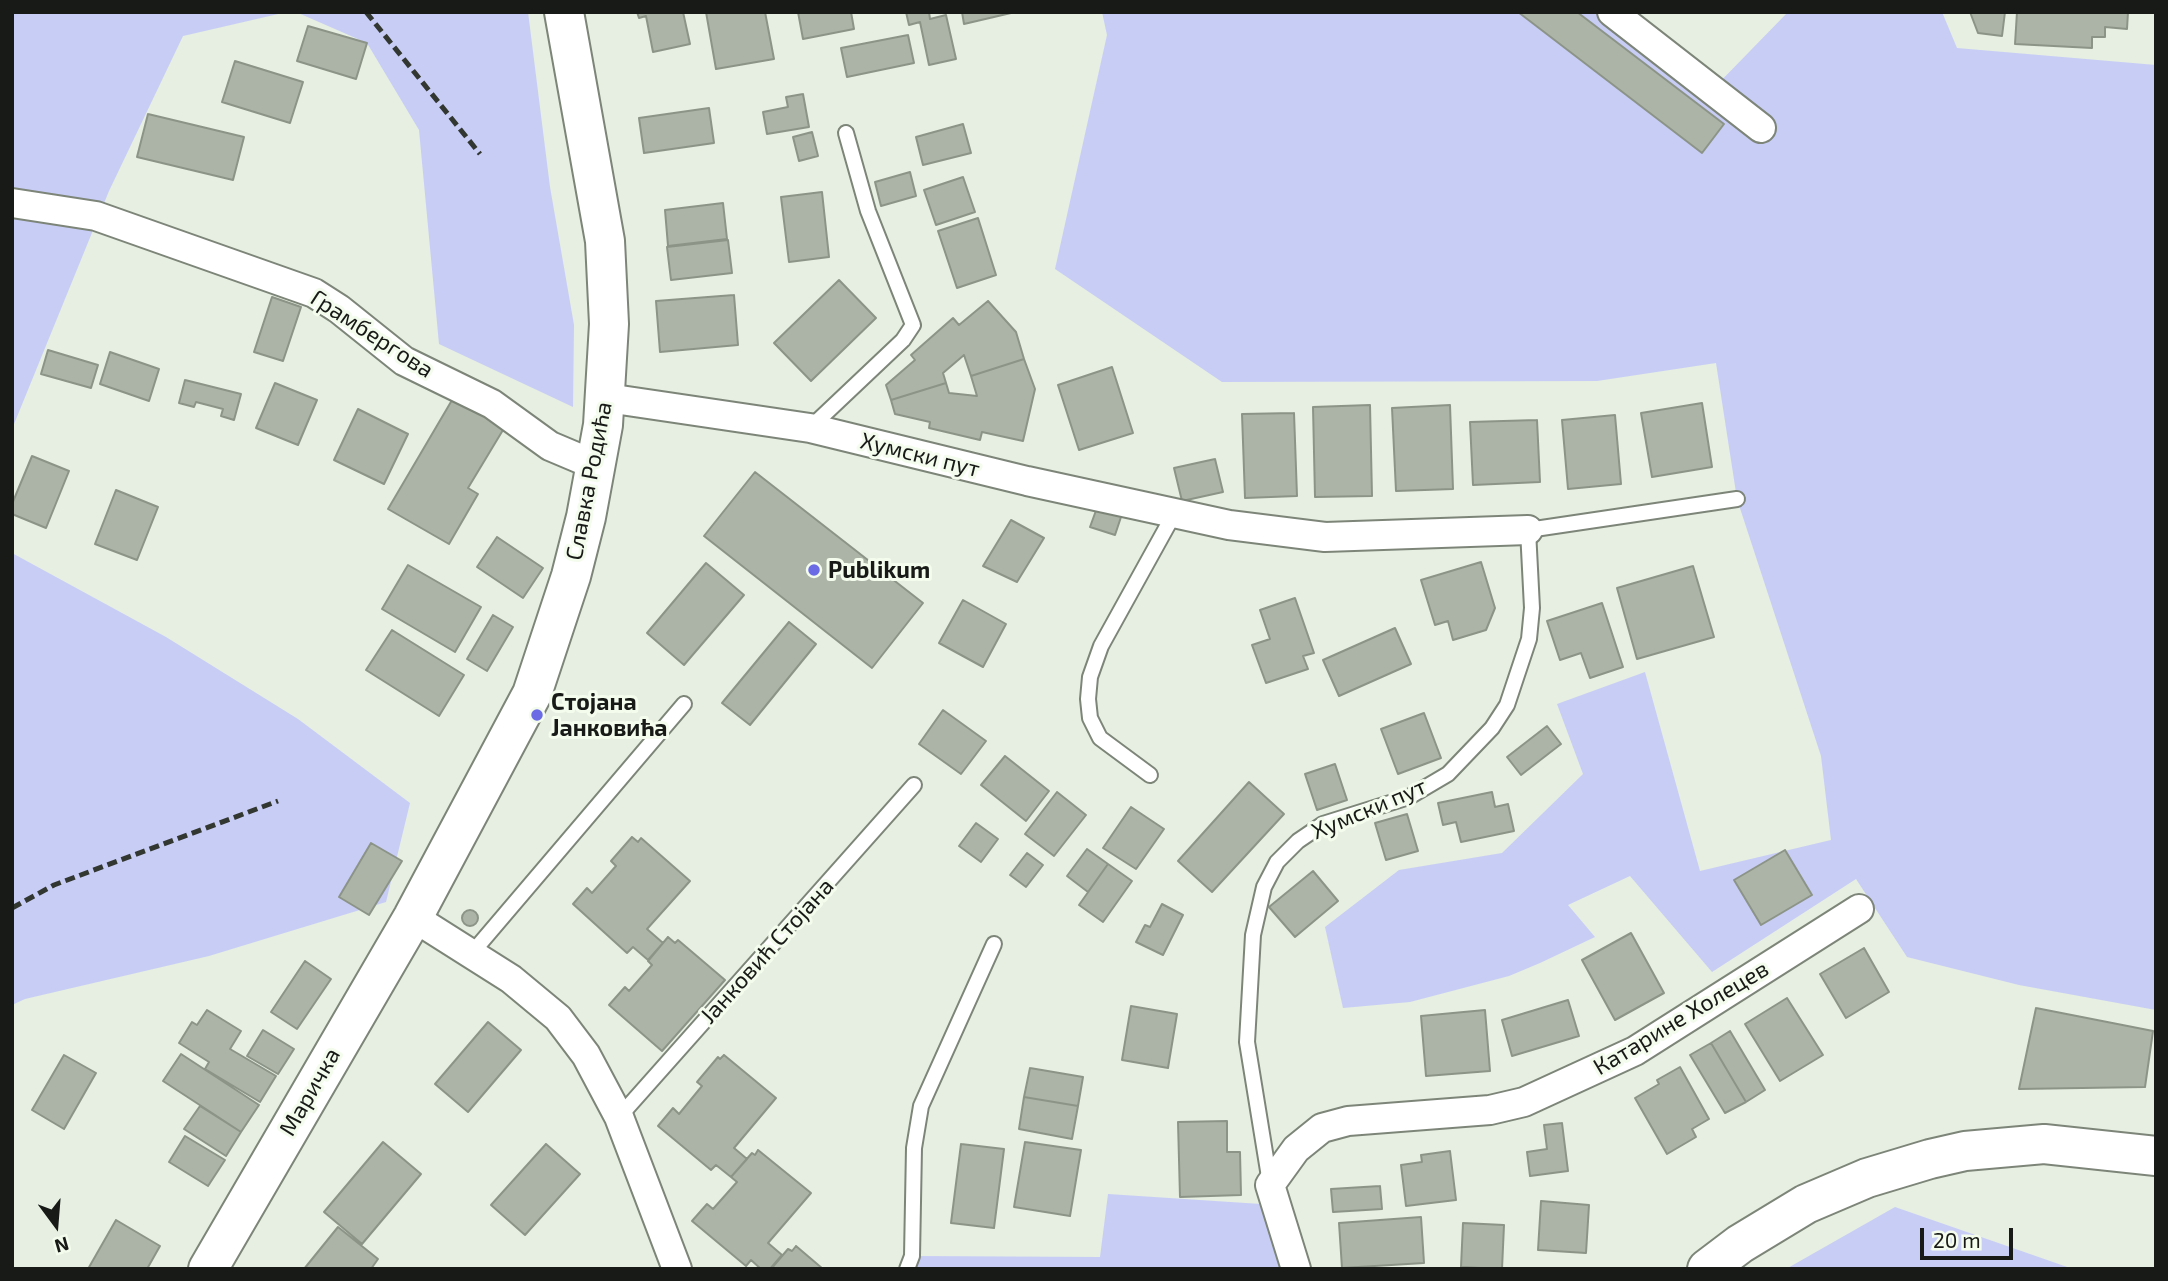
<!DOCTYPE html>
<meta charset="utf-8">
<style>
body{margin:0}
#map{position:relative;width:2168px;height:1281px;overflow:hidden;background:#e6efe1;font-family:"Exo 2",sans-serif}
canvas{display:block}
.frame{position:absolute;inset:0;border:14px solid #171a16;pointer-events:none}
.north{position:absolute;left:21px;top:1190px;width:70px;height:70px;-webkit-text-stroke:5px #f4fcee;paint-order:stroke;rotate:164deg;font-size:19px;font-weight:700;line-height:28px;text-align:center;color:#171a16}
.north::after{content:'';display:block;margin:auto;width:24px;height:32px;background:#171a16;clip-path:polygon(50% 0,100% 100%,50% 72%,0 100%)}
.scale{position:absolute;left:1920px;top:1228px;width:93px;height:32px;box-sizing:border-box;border:4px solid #171a16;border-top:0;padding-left:9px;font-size:21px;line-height:24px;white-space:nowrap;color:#171a16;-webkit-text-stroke:5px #f4fcee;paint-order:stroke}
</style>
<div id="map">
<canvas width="2168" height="1281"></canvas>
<div class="frame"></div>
<div class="north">N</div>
<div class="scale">20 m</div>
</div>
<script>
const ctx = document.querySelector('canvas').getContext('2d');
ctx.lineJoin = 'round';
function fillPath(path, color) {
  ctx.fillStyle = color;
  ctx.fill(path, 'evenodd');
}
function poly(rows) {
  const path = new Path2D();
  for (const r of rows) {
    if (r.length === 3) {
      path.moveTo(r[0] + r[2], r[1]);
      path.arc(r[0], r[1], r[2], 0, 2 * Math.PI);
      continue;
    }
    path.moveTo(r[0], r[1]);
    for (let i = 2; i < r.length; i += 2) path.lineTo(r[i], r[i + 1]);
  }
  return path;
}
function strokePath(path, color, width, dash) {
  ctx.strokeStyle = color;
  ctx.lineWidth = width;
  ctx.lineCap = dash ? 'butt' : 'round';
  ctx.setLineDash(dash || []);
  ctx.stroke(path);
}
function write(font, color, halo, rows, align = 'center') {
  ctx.font = font + ' "Exo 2",sans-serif';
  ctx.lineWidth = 6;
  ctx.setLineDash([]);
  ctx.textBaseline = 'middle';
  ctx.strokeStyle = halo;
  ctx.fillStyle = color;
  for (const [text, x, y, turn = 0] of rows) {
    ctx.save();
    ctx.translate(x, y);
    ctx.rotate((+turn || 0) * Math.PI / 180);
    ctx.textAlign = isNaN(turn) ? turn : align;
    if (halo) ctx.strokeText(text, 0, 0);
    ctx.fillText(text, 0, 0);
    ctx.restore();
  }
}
const green = poly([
 [12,12,287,12,183,36,109,191,12,429],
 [296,12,528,12,550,187,574,325,573,407,439,344,419,130,367,43],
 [1102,12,1612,12,1712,90,1788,12,1942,12,1957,48,2156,65,2156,1010,2019,985,1907,957,1856,879,1712,972,1630,876,1568,905,1595,937,1540,963,1509,976,1410,1002,1343,1008,1325,927,1399,870,1502,853,1583,774,1557,704,1645,672,1700,871,1831,840,1821,756,1737,499,1716,363,1597,381,1222,382,1055,269,1107,35],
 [12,553,166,637,298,719,410,803,386,902,209,956,25,999,12,1005],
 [1108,1194,1261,1204,1297,1269,907,1269,912,1256,1100,1257],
 [1895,1207,2073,1269,1786,1269]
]);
const building = poly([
 [637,12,683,12,690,44,653,52,646,16,639,18,637,12],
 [706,12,765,12,774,59,716,69,706,12],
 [798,12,851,12,854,29,803,39,798,12],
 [906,12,929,12,930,19,946,15,956,59,929,65,920,22,909,25,906,12],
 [962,12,1011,12,1011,13,964,24,962,12],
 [1518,12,1577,12,1724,124,1702,153,1518,12],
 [1970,12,2005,12,2002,36,1978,33,1970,12],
 [2017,12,2128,12,2127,29,2105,27,2105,37,2092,37,2092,48,2015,44,2017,12],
 [308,26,367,43,356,79,297,61,308,26],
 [908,35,914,63,847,77,841,48,908,35],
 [235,61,303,82,290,123,222,102,235,61],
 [803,94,809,127,767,134,763,112,788,107,786,97,803,94],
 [709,108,714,143,644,153,639,118,709,108],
 [148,114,244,137,233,180,137,157,148,114],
 [963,124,971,153,923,165,916,137,963,124],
 [812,132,818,156,799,161,793,137,812,132],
 [910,172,916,196,881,206,875,182,910,172],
 [963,177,975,212,936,225,924,190,963,177],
 [822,192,829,257,789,262,781,197,822,192],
 [723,203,727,239,668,246,665,210,723,203],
 [978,218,996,275,957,288,938,231,978,218],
 [728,240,732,273,671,280,667,247,728,240],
 [839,280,876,318,811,381,774,343,839,280],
 [734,295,738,345,660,352,656,301,734,295],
 [272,297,301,307,283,361,254,352,272,297],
 [988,301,1016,332,1024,359,971,376,964,355,943,373,946,383,891,400,886,385,915,360,911,355,953,318,959,325,988,301],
 [48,350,98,365,91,388,41,374,48,350],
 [110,352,159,369,149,401,100,384,110,352],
 [1024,359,1035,389,1023,441,982,432,980,440,929,428,930,422,895,414,891,400,946,383,949,393,977,396,971,376,1024,359],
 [1112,367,1133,433,1079,450,1058,385,1112,367],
 [185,380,241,394,234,420,221,416,223,409,196,402,194,407,179,403,185,380],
 [275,383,317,400,298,445,256,428,275,383],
 [455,395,506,425,468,488,478,494,449,544,388,509,455,395],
 [1702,403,1712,467,1652,477,1641,413,1702,403],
 [1370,405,1372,496,1315,497,1313,407,1370,405],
 [1450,405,1453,489,1396,491,1392,408,1450,405],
 [358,409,408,434,384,484,334,460,358,409],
 [1294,413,1297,496,1245,498,1242,414,1294,413],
 [1615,415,1621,484,1568,489,1562,420,1615,415],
 [1537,420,1540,482,1473,485,1470,422,1537,420],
 [32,456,69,471,46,528,12,514,12,504,32,456],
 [1215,459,1223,492,1182,501,1174,468,1215,459],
 [755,472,923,603,872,668,704,536,755,472],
 [116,490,158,507,137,560,95,544,116,490],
 [1098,505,1122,514,1115,535,1090,527,1098,505],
 [1011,520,1044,538,1017,582,983,566,1011,520],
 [497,537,543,568,523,598,477,567,497,537],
 [1481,562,1495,608,1486,630,1453,640,1448,621,1435,625,1421,580,1481,562],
 [706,563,744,595,684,665,647,633,706,563],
 [408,565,481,607,455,652,382,609,408,565],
 [1693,566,1714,637,1637,659,1617,588,1693,566],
 [1295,598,1314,653,1303,656,1308,669,1266,683,1252,645,1270,639,1260,610,1295,598],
 [963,600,1006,624,983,667,939,643,963,600],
 [1602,603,1623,667,1590,678,1581,653,1560,660,1547,621,1602,603],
 [493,615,513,627,487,671,467,659,493,615],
 [789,622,816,644,750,725,722,703,789,622],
 [1395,628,1411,664,1339,696,1323,660,1395,628],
 [392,630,464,675,439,716,366,670,392,630],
 [943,710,986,741,961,774,919,744,943,710],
 [1424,713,1441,758,1398,774,1381,729,1424,713],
 [1547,726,1561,744,1521,775,1507,757,1547,726],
 [1005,756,1049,791,1026,821,981,785,1005,756],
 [1335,764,1347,800,1317,810,1305,774,1335,764],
 [1249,782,1284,814,1212,892,1178,861,1249,782],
 [1057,792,1086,815,1054,856,1025,834,1057,792],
 [1492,792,1495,807,1508,804,1514,831,1461,842,1456,822,1443,825,1438,803,1492,792],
 [1131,807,1164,829,1136,869,1103,848,1131,807],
 [1407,814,1418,851,1386,860,1375,823,1407,814],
 [976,823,998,839,981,862,959,846,976,823],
 [632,837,638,842,641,838,690,881,647,929,663,943,648,960,633,947,627,953,573,904,587,888,592,893,616,866,611,861,632,837],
 [371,843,402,861,369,915,339,897,371,843],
 [1087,849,1108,864,1088,892,1067,876,1087,849],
 [1785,850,1812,895,1761,925,1734,880,1785,850],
 [1027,853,1043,865,1026,887,1010,875,1027,853],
 [1108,864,1132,881,1103,922,1079,905,1108,864],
 [1313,871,1338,901,1295,937,1269,907,1313,871],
 [1162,904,1183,915,1163,955,1136,942,1145,925,1150,927,1162,904],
 [470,918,8],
 [1631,933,1664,993,1615,1020,1582,960,1631,933],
 [668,937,675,943,678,940,725,980,662,1051,609,1005,625,987,629,991,652,965,648,961,668,937],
 [1864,948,1889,992,1846,1018,1820,974,1864,948],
 [305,961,331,979,297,1029,271,1012,305,961],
 [1787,998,1823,1055,1780,1081,1745,1024,1787,998],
 [1568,1000,1579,1036,1512,1056,1502,1020,1568,1000],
 [1131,1006,1177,1014,1168,1068,1122,1060,1131,1006],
 [2036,1008,2153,1031,2145,1087,2019,1089,2036,1008],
 [207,1010,241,1031,230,1049,276,1076,260,1102,205,1069,209,1062,179,1043,192,1022,197,1025,207,1010],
 [1485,1010,1490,1071,1426,1076,1421,1016,1485,1010],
 [488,1022,521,1050,468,1112,435,1084,488,1022],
 [263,1030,294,1049,278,1074,247,1056,263,1030],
 [1730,1031,1765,1090,1746,1102,1711,1043,1730,1031],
 [1711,1043,1746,1102,1725,1113,1690,1055,1711,1043],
 [181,1054,259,1105,241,1132,163,1081,181,1054],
 [64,1055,96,1073,64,1129,32,1110,64,1055],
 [724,1055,776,1098,734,1148,747,1159,731,1177,716,1165,711,1170,658,1126,673,1108,679,1114,702,1086,697,1082,718,1057,720,1059,724,1055],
 [1680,1067,1709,1119,1692,1129,1696,1137,1667,1154,1635,1098,1659,1084,1657,1080,1680,1067],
 [1030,1068,1083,1077,1078,1106,1024,1097,1030,1068],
 [1024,1097,1078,1106,1072,1139,1019,1129,1024,1097],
 [200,1106,241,1132,226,1156,184,1129,200,1106],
 [1227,1121,1227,1152,1240,1152,1241,1195,1180,1197,1178,1122,1227,1121],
 [1562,1123,1568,1171,1530,1176,1527,1152,1547,1149,1544,1125,1562,1123],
 [185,1136,225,1160,208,1186,169,1162,185,1136],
 [383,1142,421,1174,362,1244,324,1212,383,1142],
 [1025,1142,1081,1150,1070,1216,1014,1207,1025,1142],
 [546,1144,580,1174,525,1235,491,1205,546,1144],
 [961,1144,1004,1149,994,1228,951,1223,961,1144],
 [758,1150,811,1193,768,1243,782,1255,770,1269,761,1269,751,1260,746,1266,692,1221,707,1204,713,1209,737,1182,731,1177,752,1153,755,1155,758,1150],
 [1450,1151,1456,1200,1406,1206,1401,1165,1422,1162,1421,1155,1450,1151],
 [1380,1186,1382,1209,1333,1212,1331,1189,1380,1186],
 [1541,1201,1589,1205,1586,1253,1538,1250,1541,1201],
 [1421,1217,1424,1263,1342,1268,1339,1223,1421,1217],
 [116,1220,160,1246,147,1269,88,1269,116,1220],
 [1463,1223,1504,1225,1502,1269,1461,1267,1463,1223],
 [338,1227,378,1259,371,1269,304,1269,338,1227],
 [796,1246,823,1269,771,1269,788,1249,792,1251,796,1246]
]);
const lane = poly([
 [810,428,903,340,913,325,868,211,846,133],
 [1150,775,1100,738,1090,718,1088,699,1090,677,1101,646,1174,514],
 [472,953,684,704],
 [619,1117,914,785],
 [1270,1183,1247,1042,1253,935,1264,887,1277,862,1298,841,1323,824,1409,797,1448,774,1492,728,1507,705,1529,639,1532,608,1528,530,1737,499],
 [907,1269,912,1256,914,1148,921,1106,994,944]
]);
const street = poly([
 [1612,12,1761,128],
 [12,203,96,216,314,293,339,309,404,361,492,404,550,446,595,465],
 [607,398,810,428,1027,481,1229,525,1325,537,1528,530],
 [413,917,511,979,558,1018,586,1055,619,1117,677,1269],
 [1296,1269,1270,1185,1296,1149,1322,1128,1348,1121,1490,1110,1524,1102,1635,1051,1859,909]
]);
const secondary = poly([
 [208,1269,413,917,532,694,571,576,586,517,603,425,609,324,605,241,564,12],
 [1707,1269,1740,1244,1806,1204,1867,1178,1930,1159,1965,1151,2044,1144,2156,1156]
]);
const rail = poly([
 [366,12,480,154],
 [12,908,54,885,278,801]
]);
const markers = [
 [814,570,7,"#6b6ce5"],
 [537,715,7,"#6b6ce5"]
];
const streetNames = [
 ["Грамбергова",372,334,33],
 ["Хумски пут",920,455,14],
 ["Славка Родића",589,481,-79],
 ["Хумски пут",1369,809,-23],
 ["Јанковић Стојана",767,951,-48],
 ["Катарине Холецев",1681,1018,-31],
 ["Маричка",310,1092,-60]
];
const poiNames = [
 ["Publikum",828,570],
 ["Стојана",551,702],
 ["Јанковића",551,728]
];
fillPath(green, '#c8cdf6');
fillPath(building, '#acb4a7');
strokePath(building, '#8c9488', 2);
strokePath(lane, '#7d8579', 18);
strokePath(street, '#7d8579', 32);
strokePath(secondary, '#7d8579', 42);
strokePath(lane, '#fff', 14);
strokePath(street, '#fff', 28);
strokePath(secondary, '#fff', 38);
strokePath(rail, '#333732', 5, [10, 5]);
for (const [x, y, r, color] of markers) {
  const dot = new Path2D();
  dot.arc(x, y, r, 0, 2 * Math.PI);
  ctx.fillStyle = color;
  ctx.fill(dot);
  strokePath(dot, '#f4fcee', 2.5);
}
write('23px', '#171a16', '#f4fcee', streetNames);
write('bold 23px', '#171a16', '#f4fcee', poiNames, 'left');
</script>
